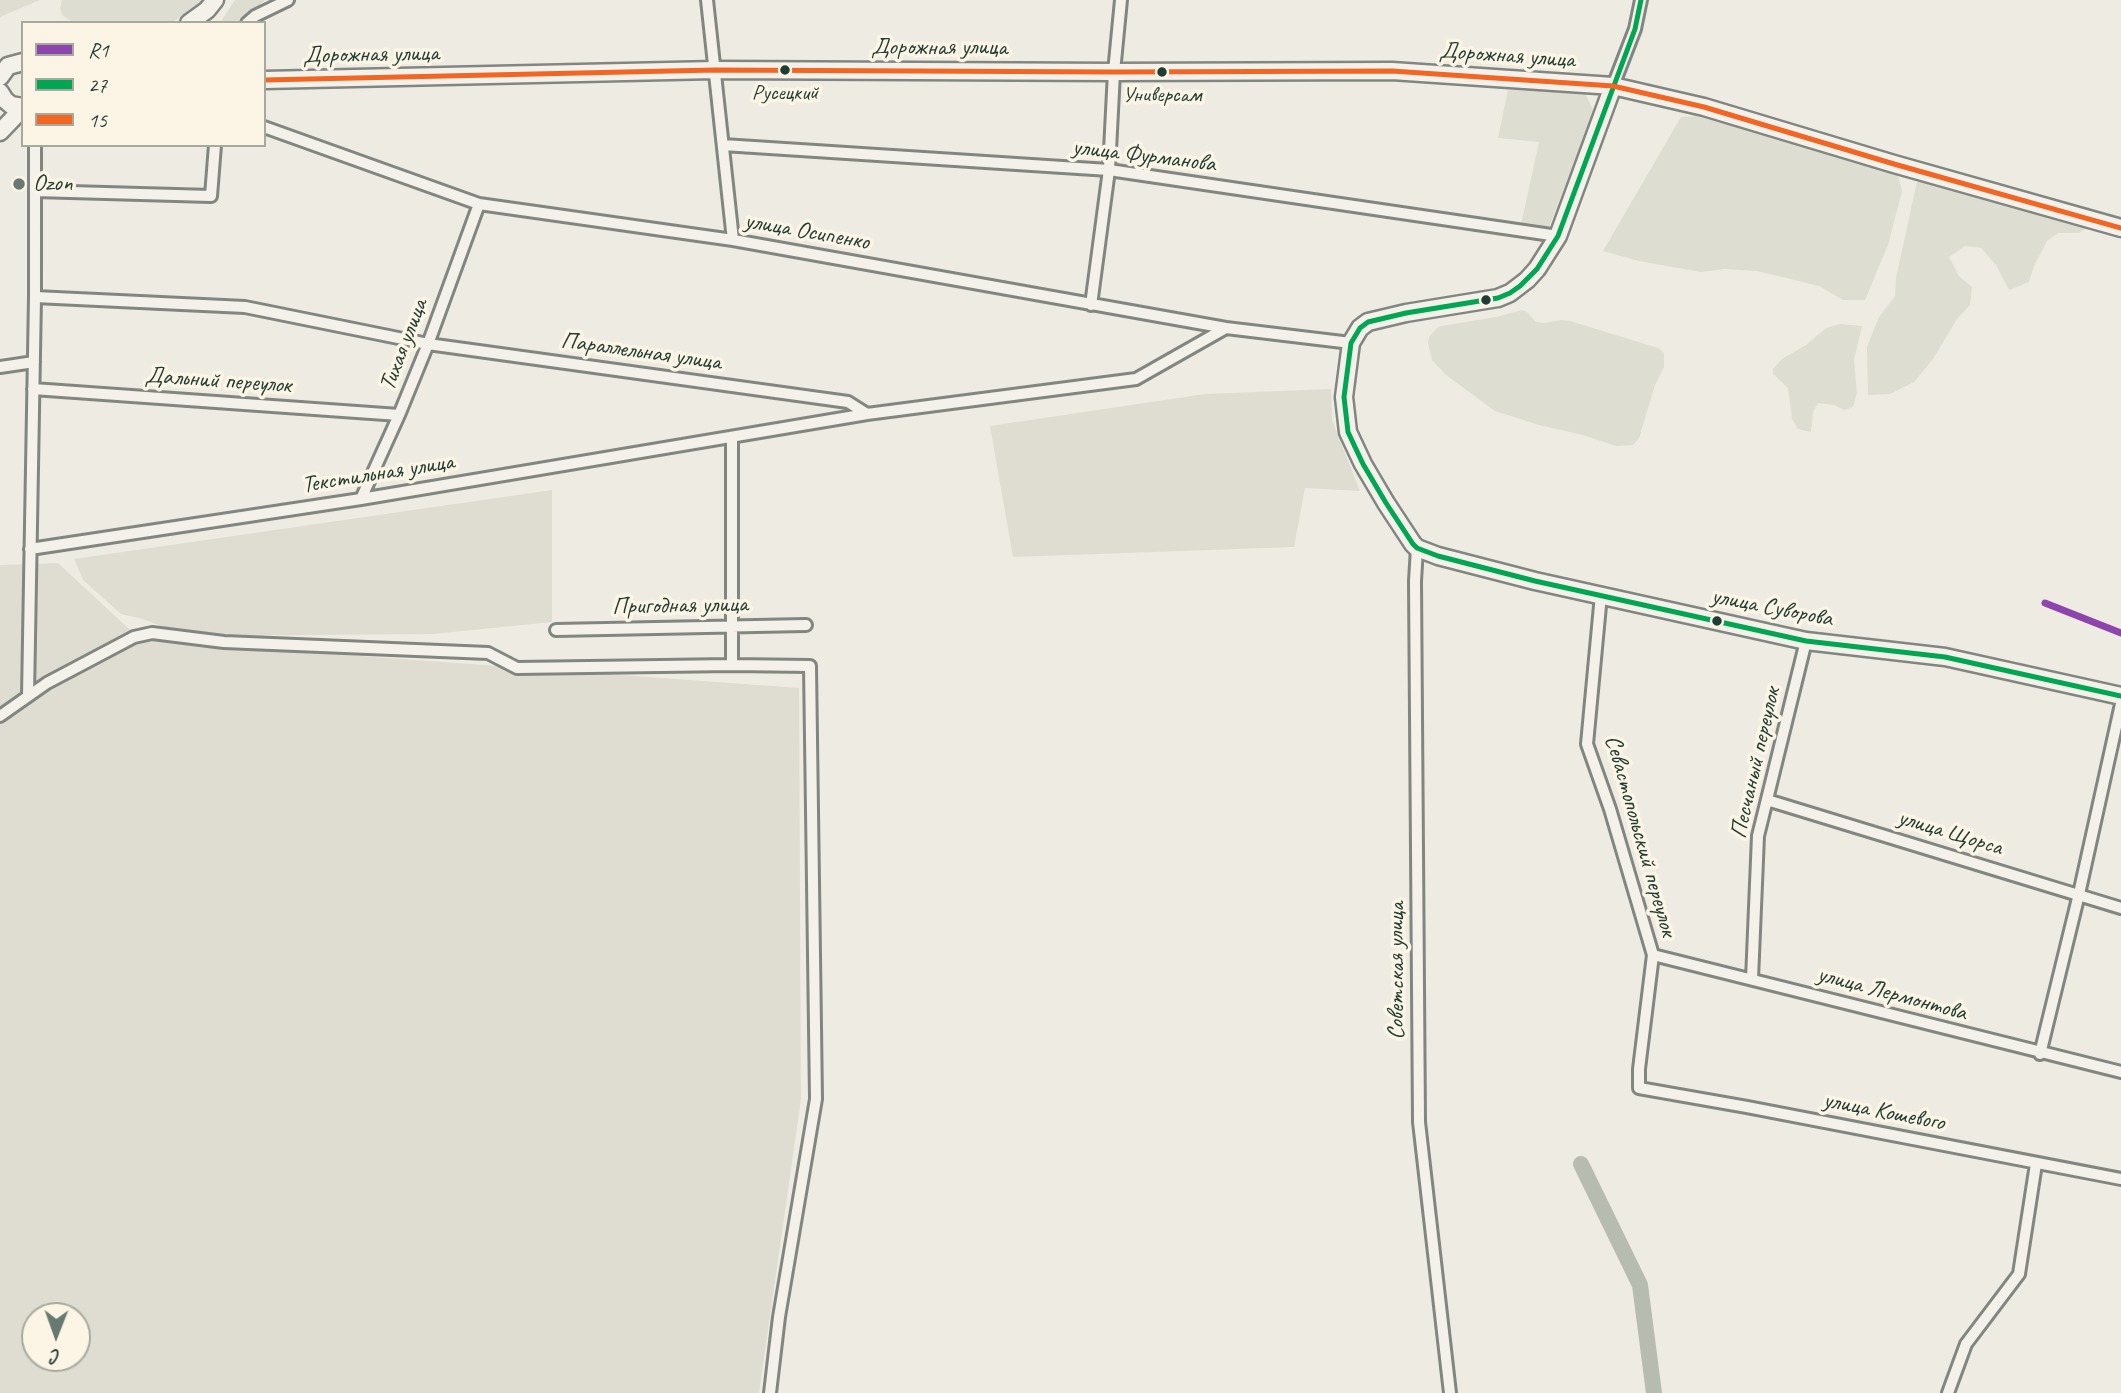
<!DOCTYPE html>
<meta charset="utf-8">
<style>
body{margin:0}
#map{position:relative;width:2121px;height:1393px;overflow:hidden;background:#eeebe3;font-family:Caveat,sans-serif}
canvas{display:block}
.legend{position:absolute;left:21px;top:21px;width:245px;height:126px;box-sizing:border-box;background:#fcf5e5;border:2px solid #a4ab9e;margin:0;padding:9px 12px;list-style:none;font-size:21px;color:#1f3d34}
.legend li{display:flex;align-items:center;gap:14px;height:35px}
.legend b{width:35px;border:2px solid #a4ab9e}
.north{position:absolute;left:21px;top:1302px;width:70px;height:70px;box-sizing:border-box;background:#fcf5e5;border:2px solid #a4ab9e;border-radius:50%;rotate:181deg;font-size:19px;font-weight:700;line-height:28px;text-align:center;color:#1f3d34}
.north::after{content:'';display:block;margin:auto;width:24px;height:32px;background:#677a71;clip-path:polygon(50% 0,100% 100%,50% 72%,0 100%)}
</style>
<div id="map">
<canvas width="2121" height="1393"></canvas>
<ul class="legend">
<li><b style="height:9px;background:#8e44ad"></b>R1</li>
<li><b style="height:9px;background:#00a651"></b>27</li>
<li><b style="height:9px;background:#f26522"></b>15</li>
</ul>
<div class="north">С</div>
</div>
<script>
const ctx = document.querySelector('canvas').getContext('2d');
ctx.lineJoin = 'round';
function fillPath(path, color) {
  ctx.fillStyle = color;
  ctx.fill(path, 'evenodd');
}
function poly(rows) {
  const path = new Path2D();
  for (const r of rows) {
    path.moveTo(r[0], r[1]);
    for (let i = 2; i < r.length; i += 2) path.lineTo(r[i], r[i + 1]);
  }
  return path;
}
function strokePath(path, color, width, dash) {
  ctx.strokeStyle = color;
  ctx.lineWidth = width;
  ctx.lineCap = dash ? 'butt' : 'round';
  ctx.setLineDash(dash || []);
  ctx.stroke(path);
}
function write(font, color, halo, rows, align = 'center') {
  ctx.font = font + ' Caveat,sans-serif';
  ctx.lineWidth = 7;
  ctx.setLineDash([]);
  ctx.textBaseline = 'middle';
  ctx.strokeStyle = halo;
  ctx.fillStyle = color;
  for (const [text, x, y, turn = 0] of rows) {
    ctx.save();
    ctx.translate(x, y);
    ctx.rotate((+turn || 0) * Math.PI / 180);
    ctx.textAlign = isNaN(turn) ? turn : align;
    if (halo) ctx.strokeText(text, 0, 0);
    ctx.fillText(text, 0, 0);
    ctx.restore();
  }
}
const built = poly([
 [0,0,40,0,0,17],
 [1331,389,1332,420,1360,491,1305,488,1294,547,1013,557,990,426,1205,394],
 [552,490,552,622,433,634,186,636,143,619,121,614,83,580,74,559],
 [58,563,141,640,799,688,801,1099,759,1393,0,1393,0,565],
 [35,1316,77,1316,77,1358,35,1358]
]);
const green = poly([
 [62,0,203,0,194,8,171,23,73,22,63,16,60,9],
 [235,0,265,0,243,23,220,23],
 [1508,90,1584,91,1594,112,1549,227,1521,225,1539,142,1498,138],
 [1695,116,1897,171,1902,191,1888,245,1865,300,1843,300,1819,286,1757,271,1724,269,1701,272,1639,261,1603,251,1681,117],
 [1918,177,2091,225,2079,233,2058,233,2047,241,2034,266,2029,282,2009,290,1996,265,1981,248,1965,246,1949,257,1959,276,1972,287,1970,305,1957,319,1933,359,1914,382,1890,394,1868,395,1867,347,1879,317,1895,296,1896,278],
 [1522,310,1527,312,1536,322,1544,323,1561,320,1570,321,1658,348,1664,353,1664,367,1655,385,1639,438,1633,445,1616,446,1583,435,1539,425,1495,411,1446,375,1432,360,1428,343,1429,337,1436,329,1441,326,1496,317],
 [1840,324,1862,326,1854,360,1857,393,1853,407,1844,410,1834,405,1818,403,1813,412,1811,432,1798,429,1792,419,1788,388,1773,374,1773,369,1782,359,1806,345,1826,328]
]);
const river = poly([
 [1581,1164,1640,1285,1654,1393]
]);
const street = poly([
 [707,0,733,240],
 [247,23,255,16,288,0],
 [1613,86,1635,29,1641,0],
 [264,127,479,204,733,240,1226,328,1351,343],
 [723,145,1109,170,1558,236],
 [35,191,211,196,215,145],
 [35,297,245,307,428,344,848,402,867,414],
 [1091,305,1109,170,1114,72,1121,0],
 [0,367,34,362],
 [33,389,399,415],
 [732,438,732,665],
 [361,499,399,415,428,344,479,204],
 [1417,548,1415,581,1419,1122,1450,1393],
 [30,549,361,499,867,414,1136,379,1226,328],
 [1601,595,1587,744,1610,809,1653,955,1639,1069,1639,1088,1747,1107,2121,1179],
 [556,630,806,625],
 [28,696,35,297,35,145],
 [0,716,47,683,134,637,152,633,224,642,488,653,517,668,732,665,810,666,816,1099,779,1317,770,1393],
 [1767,800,2121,908],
 [1653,955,2121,1072],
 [1752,979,1758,836,1806,641],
 [2040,1054,2079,894,2121,704],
 [1948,1393,1966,1344,2019,1274,2036,1164]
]);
const secondary = poly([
 [189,23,207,10,215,0],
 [0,77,8,66,23,62],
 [264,80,715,70,1114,72,1392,71,1613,86,1704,107,1894,164,2121,228],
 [1613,86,1558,236,1537,269,1527,280,1510,293,1498,298,1406,313,1368,322,1360,328,1351,343,1344,397,1348,432,1363,464,1386,503,1413,544,1417,548,1438,556,1535,581,1806,641,1945,657,2121,696],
 [0,92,5,100,11,105,23,107],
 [0,132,23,108]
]);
const bus1 = poly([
 [1641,0,1635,29,1558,236,1537,269,1520,286,1510,293,1498,298,1406,313,1368,322,1360,328,1351,343,1344,397,1348,432,1363,464,1386,503,1413,544,1417,548,1438,556,1535,581,1806,641,1945,657,2121,696]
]);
const bus2 = poly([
 [264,80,715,70,1114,72,1392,71,1613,86,1704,107,1894,164,2121,228]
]);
const rail1 = poly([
 [2045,603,2121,633]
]);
const markers = [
 [785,70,6,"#1f3d34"],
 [1162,72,6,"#1f3d34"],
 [19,184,7,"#677a71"],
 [1486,300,6,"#1f3d34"],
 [1717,621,6,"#1f3d34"]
];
const busNames = [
 ["Русецкий",785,93],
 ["Универсам",1162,95]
];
const streetNames = [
 ["Дорожная улица",939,48],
 ["Дорожная улица",371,55,-1],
 ["Дорожная улица",1507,56,4],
 ["улица Фурманова",1144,156,7],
 ["улица Осипенко",807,232,10],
 ["Тихая улица",404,345,-69],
 ["Параллельная улица",641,352,8],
 ["Дальний переулок",218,381,4],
 ["Текстильная улица",378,474,-9],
 ["Пригодная улица",680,606,-1],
 ["улица Суворова",1772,608,11],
 ["Песчаный переулок",1756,763,-77],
 ["улица Щорса",1950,833,17],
 ["Севастопольский переулок",1640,836,74],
 ["Советская улица",1397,971,-90],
 ["улица Лермонтова",1892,994,15],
 ["улица Кошевого",1884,1112,11]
];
const poiNames = [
 ["Ozon",33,184]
];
fillPath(built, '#dfddd2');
fillPath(green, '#deddd1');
strokePath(river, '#b7bcb1', 16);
strokePath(street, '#828681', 16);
strokePath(secondary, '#828681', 21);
strokePath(street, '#f4f1eb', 10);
strokePath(secondary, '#f4f1eb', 16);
strokePath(bus1, '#00a651', 5);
strokePath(bus2, '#f26522', 5);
strokePath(rail1, '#8e44ad', 7);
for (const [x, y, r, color] of markers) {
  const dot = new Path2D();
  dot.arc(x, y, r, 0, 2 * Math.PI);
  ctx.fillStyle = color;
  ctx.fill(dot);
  strokePath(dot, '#fcf5e5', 2.5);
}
write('22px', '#1f3d34', '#fcf5e5', busNames);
write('24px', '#1f3d34', '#fcf5e5', streetNames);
write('24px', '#1f3d34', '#fcf5e5', poiNames, 'left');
</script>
